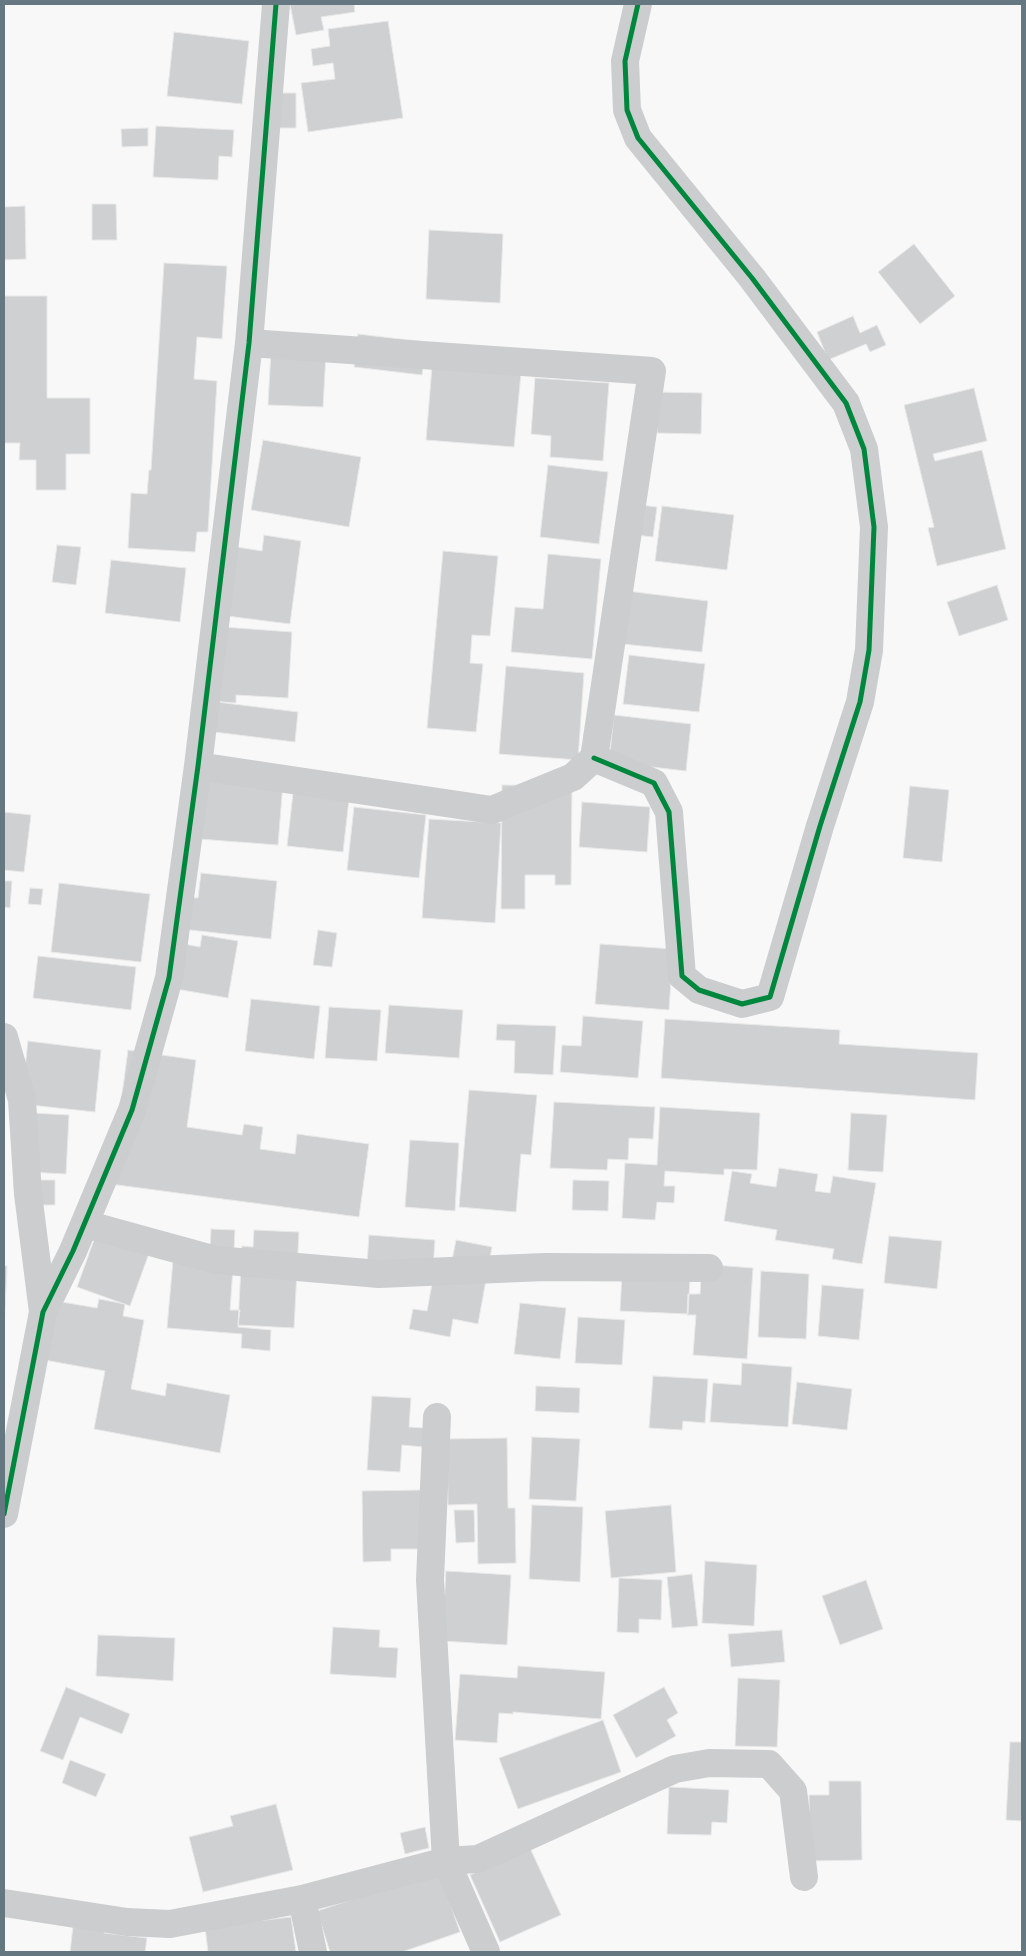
<!DOCTYPE html>
<style>
body{margin:0}
#map{position:relative;width:1026px;height:1956px;overflow:hidden;background:#f8f8f8;font-family:"PT Sans",sans-serif}
canvas{display:block}
.frame{position:absolute;inset:0;border:5px solid #657882;pointer-events:none}
</style>
<div id="map">
<canvas width="1026" height="1956"></canvas>
<div class="frame"></div>
</div>
<script>
const ctx = document.querySelector('canvas').getContext('2d');
ctx.lineJoin = 'round';
function fillPath(path, color) {
  ctx.fillStyle = color;
  ctx.fill(path, 'evenodd');
}
function poly(rows) {
  const path = new Path2D();
  for (const r of rows) {
    path.moveTo(r[0], r[1]);
    for (let i = 2; i < r.length; i += 2) path.lineTo(r[i], r[i + 1]);
  }
  return path;
}
function strokePath(path, color, width, dash) {
  ctx.strokeStyle = color;
  ctx.lineWidth = width;
  ctx.lineCap = dash ? 'butt' : 'round';
  ctx.setLineDash(dash || []);
  ctx.stroke(path);
}
const building = poly([
 [290,4,354,4,355,12,321,17,324,30,296,35,290,4],
 [388,21,403,118,308,132,301,83,335,79,333,63,313,66,311,49,330,46,328,29,388,21],
 [174,32,249,41,242,104,167,96,174,32],
 [279,93,296,93,296,128,279,128,279,93],
 [156,126,234,130,232,157,219,156,218,180,153,177,156,126],
 [148,128,148,146,122,147,121,129,148,128],
 [92,204,116,204,117,240,92,240,92,204],
 [25,206,26,259,4,260,4,207,25,206],
 [429,230,503,234,500,303,426,299,429,230],
 [914,244,955,296,920,324,878,272,914,244],
 [164,263,227,266,222,339,197,337,194,379,217,381,208,532,197,532,195,552,128,548,131,493,147,494,149,470,151,470,164,263],
 [4,296,47,296,47,398,90,398,90,454,66,454,66,490,36,490,36,460,19,460,20,443,4,443,4,296],
 [853,316,860,333,877,325,886,345,870,352,866,344,828,360,817,332,853,316],
 [272,333,327,336,323,407,268,405,272,333],
 [358,334,426,342,422,375,354,367,358,334],
 [433,354,522,363,514,447,426,440,433,354],
 [535,378,609,383,603,461,550,457,551,436,531,434,535,378],
 [974,388,987,441,933,454,935,461,982,450,1006,549,937,566,928,528,934,527,904,405,974,388],
 [658,392,702,393,701,434,657,433,658,392],
 [263,440,361,457,349,527,251,510,263,440],
 [548,465,608,472,599,544,540,537,548,465],
 [640,505,657,507,653,537,636,535,640,505],
 [662,506,734,515,727,570,655,561,662,506],
 [264,535,301,541,290,624,227,616,237,547,262,551,264,535],
 [57,545,81,547,76,585,52,582,57,545],
 [443,551,498,556,490,636,472,635,470,663,483,664,476,732,427,728,443,551],
 [548,554,601,559,592,659,511,652,515,607,543,609,548,554],
 [111,560,186,568,180,622,105,613,111,560],
 [997,585,1008,620,959,636,947,602,997,585],
 [627,591,708,601,702,652,622,644,627,591],
 [223,627,292,632,288,698,236,695,236,703,211,701,223,627],
 [629,655,705,664,699,712,623,704,629,655],
 [506,666,584,673,578,760,499,754,506,666],
 [209,701,298,712,295,742,206,731,209,701],
 [614,715,691,724,686,771,609,762,614,715],
 [204,764,284,770,278,845,199,839,204,764],
 [295,776,351,782,343,852,287,846,295,776],
 [502,785,572,786,571,885,555,885,555,875,525,875,525,909,501,909,502,785],
 [910,786,949,790,942,862,903,858,910,786],
 [582,802,650,807,647,852,579,847,582,802],
 [354,807,426,815,419,878,347,870,354,807],
 [4,812,31,815,24,872,4,870,4,812],
 [429,819,501,823,495,923,422,918,429,819],
 [201,873,277,881,271,939,181,929,184,897,198,898,201,873],
 [4,881,12,881,10,908,4,907,4,881],
 [59,883,150,894,141,962,51,952,59,883],
 [30,888,43,889,41,905,28,904,30,888],
 [318,930,337,933,332,967,313,965,318,930],
 [202,935,238,941,228,998,176,989,184,944,200,947,202,935],
 [600,944,673,949,669,1010,595,1004,600,944],
 [38,956,136,967,131,1010,33,998,38,956],
 [251,999,320,1006,314,1059,245,1051,251,999],
 [389,1005,463,1010,459,1058,385,1053,389,1005],
 [329,1007,381,1010,377,1061,325,1058,329,1007],
 [583,1016,643,1021,638,1078,560,1072,562,1045,581,1046,583,1016],
 [665,1019,840,1030,839,1044,978,1053,975,1100,661,1078,665,1019],
 [497,1024,556,1026,553,1075,514,1073,515,1041,496,1040,497,1024],
 [28,1041,101,1050,95,1112,21,1104,28,1041],
 [128,1050,196,1060,187,1127,242,1135,244,1124,263,1127,260,1149,295,1154,297,1134,369,1144,359,1217,110,1184,128,1050],
 [469,1090,537,1095,531,1155,521,1154,516,1212,459,1207,469,1090],
 [554,1102,655,1107,653,1139,629,1138,628,1160,608,1159,607,1170,550,1168,554,1102],
 [660,1107,760,1113,757,1170,724,1169,724,1175,665,1171,664,1186,675,1186,674,1203,657,1202,655,1220,622,1218,625,1163,657,1165,660,1107],
 [33,1113,69,1115,66,1174,29,1172,33,1113],
 [851,1113,887,1115,883,1172,848,1170,851,1113],
 [410,1140,459,1143,455,1211,405,1207,410,1140],
 [779,1168,818,1174,815,1191,830,1193,833,1176,876,1183,862,1264,832,1259,834,1249,775,1240,777,1230,724,1221,732,1171,752,1174,750,1183,776,1187,779,1168],
 [40,1180,55,1180,55,1205,39,1205,40,1180],
 [573,1180,609,1181,608,1211,572,1210,573,1180],
 [103,1215,156,1234,130,1306,77,1287,103,1215],
 [211,1229,235,1230,234,1249,210,1248,211,1229],
 [254,1230,299,1232,294,1328,238,1325,242,1246,253,1247,254,1230],
 [369,1235,435,1240,433,1269,367,1264,369,1235],
 [889,1236,942,1241,937,1289,884,1283,889,1236],
 [456,1240,492,1247,478,1324,453,1319,450,1337,409,1329,413,1309,427,1311,435,1268,450,1271,456,1240],
 [174,1249,234,1254,230,1310,240,1310,238,1327,271,1330,270,1351,241,1348,242,1334,167,1328,174,1249],
 [623,1256,691,1260,688,1314,620,1311,623,1256],
 [702,1264,753,1268,747,1359,693,1355,696,1315,687,1315,688,1294,700,1294,702,1264],
 [4,1266,7,1266,4,1330,4,1266],
 [761,1271,809,1274,806,1339,758,1337,761,1271],
 [822,1285,864,1289,859,1340,818,1336,822,1285],
 [99,1299,125,1304,123,1316,144,1320,131,1389,165,1396,167,1383,230,1395,220,1453,94,1429,105,1371,39,1359,50,1300,97,1308,99,1299],
 [520,1303,566,1308,560,1359,514,1354,520,1303],
 [578,1317,625,1320,622,1365,575,1363,578,1317],
 [742,1363,792,1367,788,1427,710,1422,713,1383,741,1385,742,1363],
 [653,1376,708,1379,705,1423,683,1421,682,1430,649,1428,653,1376],
 [797,1382,852,1389,847,1430,792,1424,797,1382],
 [536,1386,580,1388,579,1413,535,1411,536,1386],
 [372,1396,411,1398,409,1427,424,1428,423,1447,402,1445,400,1472,367,1470,372,1396],
 [532,1437,580,1439,576,1501,529,1499,532,1437],
 [507,1438,508,1508,515,1508,516,1563,478,1564,477,1504,448,1505,447,1439,507,1438],
 [421,1490,422,1549,391,1549,391,1561,363,1562,362,1491,421,1490],
 [532,1505,583,1507,580,1582,529,1579,532,1505],
 [671,1505,676,1572,611,1578,605,1511,671,1505],
 [454,1510,474,1510,475,1542,456,1543,454,1510],
 [705,1561,757,1565,754,1626,702,1623,705,1561],
 [446,1571,511,1575,507,1645,442,1641,446,1571],
 [692,1574,698,1626,672,1628,667,1577,692,1574],
 [619,1578,662,1580,661,1620,639,1619,639,1633,617,1632,619,1578],
 [866,1580,883,1629,840,1645,822,1596,866,1580],
 [333,1627,380,1630,379,1647,398,1648,396,1678,330,1674,333,1627],
 [782,1630,785,1662,731,1667,728,1634,782,1630],
 [98,1635,175,1638,173,1681,96,1676,98,1635],
 [518,1666,605,1672,601,1719,513,1712,513,1714,499,1713,497,1743,455,1740,460,1674,517,1678,518,1666],
 [738,1678,780,1680,777,1747,735,1746,738,1678],
 [66,1687,130,1714,122,1734,80,1717,63,1760,40,1751,66,1687],
 [664,1687,678,1713,667,1720,676,1736,636,1758,613,1715,664,1687],
 [603,1720,621,1772,518,1809,499,1758,603,1720],
 [1010,1742,1022,1742,1022,1821,1006,1820,1010,1742],
 [70,1760,106,1774,96,1797,62,1783,70,1760],
 [829,1781,861,1781,862,1860,810,1861,809,1795,829,1795,829,1781],
 [669,1787,729,1790,727,1823,712,1822,711,1835,667,1834,669,1787],
 [276,1804,293,1870,203,1892,189,1837,233,1826,230,1816,276,1804],
 [425,1827,429,1848,405,1854,400,1833,425,1827],
 [530,1848,561,1915,500,1942,470,1875,530,1848],
 [439,1871,460,1932,402,1952,330,1952,317,1911,439,1871],
 [74,1917,106,1921,104,1933,147,1938,145,1952,70,1952,74,1917],
 [291,1917,296,1952,208,1952,205,1927,291,1917]
]);
const minor = poly([
 [594,758,654,783,669,812,682,976,699,990,742,1004,770,997,820,826,860,702,869,650,874,527,864,449,846,403,752,278,638,138,627,110,625,61,638,4],
 [198,766,492,810,573,777,594,758,652,371,249,343],
 [4,1037,22,1100,28,1194,43,1312],
 [85,1224,216,1260,379,1274,545,1267,709,1268],
 [437,1417,430,1580,446,1861,486,1952],
 [4,1514,43,1312,73,1251,132,1110,169,978,198,766,249,343,276,4],
 [302,1899,313,1952],
 [4,1903,127,1922,170,1924,302,1899,446,1861,478,1859,675,1769,709,1763,769,1764,793,1791,804,1877]
]);
const cycleway = poly([
 [594,758,654,783,669,812,682,976,699,990,742,1004,770,997,820,826,860,702,869,650,874,527,864,449,846,403,752,278,638,138,627,110,625,61,638,4],
 [4,1514,43,1312,73,1251,132,1110,169,978,198,766,249,343,276,4]
]);
fillPath(building, '#ced0d1');
strokePath(building, '#e8e8e8', 1);
strokePath(minor, '#cbcdce', 28);
strokePath(cycleway, '#00873e', 5);
</script>
